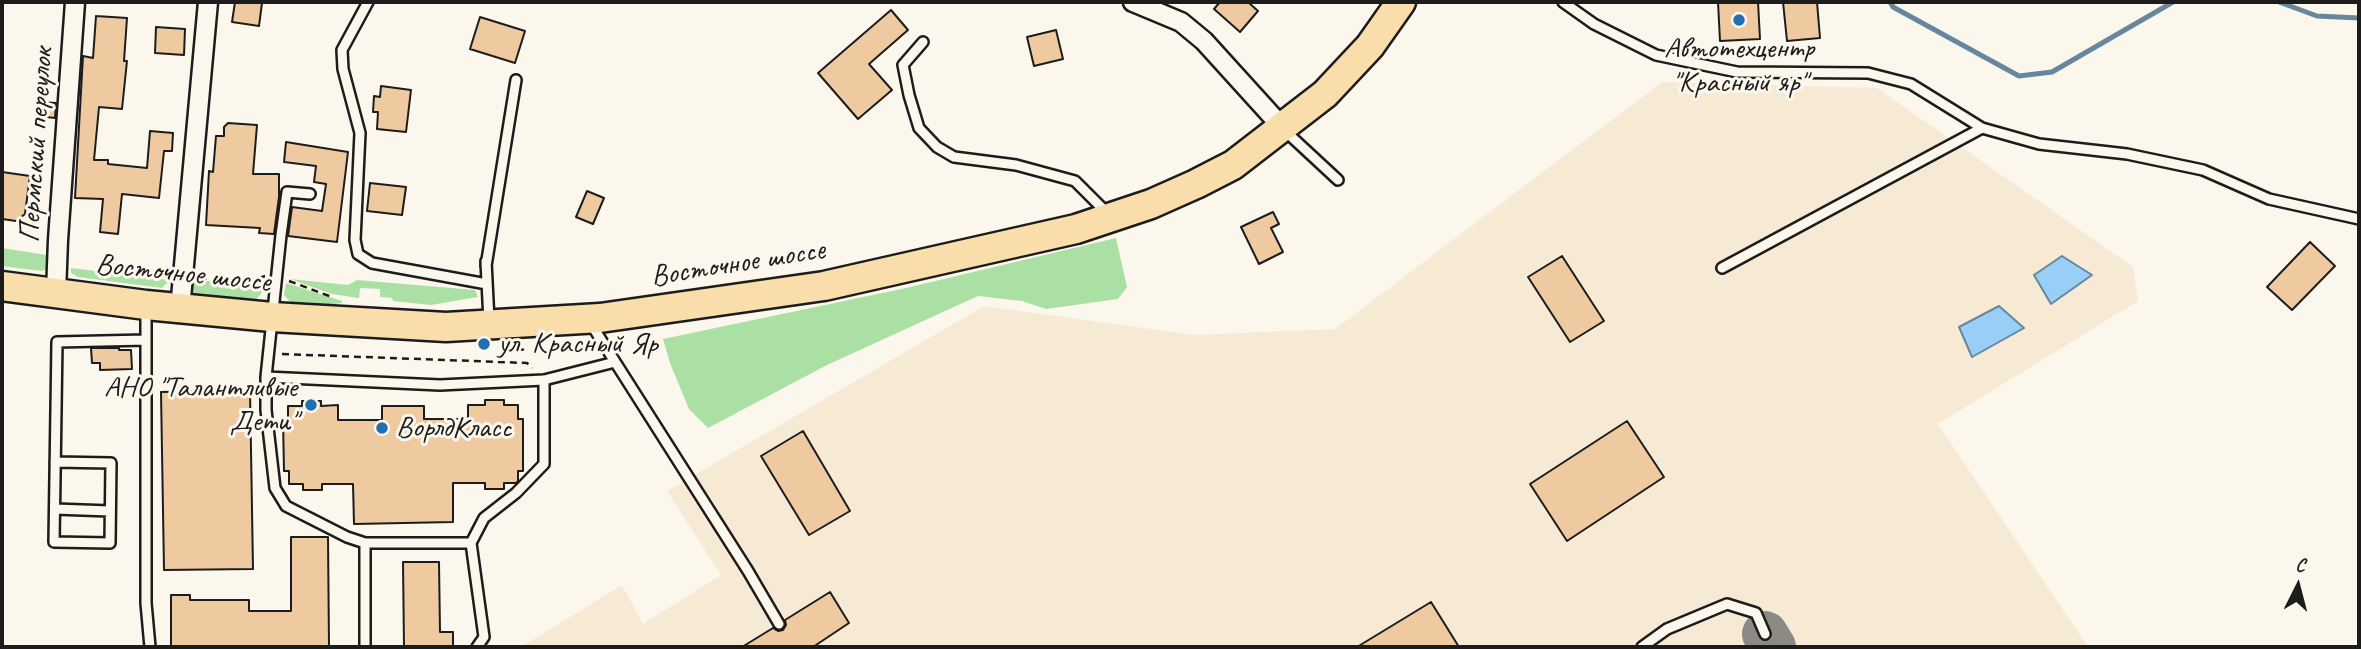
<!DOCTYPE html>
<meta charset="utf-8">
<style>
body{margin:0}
#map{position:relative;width:2361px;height:649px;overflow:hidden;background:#fbf7ec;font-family:Caveat,sans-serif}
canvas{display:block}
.frame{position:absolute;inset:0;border:4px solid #1c1c1c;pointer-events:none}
.north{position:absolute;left:2263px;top:551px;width:70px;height:70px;-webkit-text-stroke:5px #fbf7ec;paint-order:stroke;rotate:6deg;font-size:19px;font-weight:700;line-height:28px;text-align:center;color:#1c1c1c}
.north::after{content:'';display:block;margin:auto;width:24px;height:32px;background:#1c1c1c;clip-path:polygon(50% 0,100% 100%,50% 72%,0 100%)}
</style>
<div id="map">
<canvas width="2361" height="649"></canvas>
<div class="frame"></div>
<div class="north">С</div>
</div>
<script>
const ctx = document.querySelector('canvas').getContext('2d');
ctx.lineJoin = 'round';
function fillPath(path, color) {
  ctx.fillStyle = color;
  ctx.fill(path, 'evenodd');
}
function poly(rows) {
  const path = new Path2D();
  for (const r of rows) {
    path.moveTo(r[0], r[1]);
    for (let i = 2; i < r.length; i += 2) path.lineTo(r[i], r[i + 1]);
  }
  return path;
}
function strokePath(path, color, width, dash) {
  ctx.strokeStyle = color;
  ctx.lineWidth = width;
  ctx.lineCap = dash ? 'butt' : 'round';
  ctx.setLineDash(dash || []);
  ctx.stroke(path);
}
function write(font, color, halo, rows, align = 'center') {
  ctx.font = font + ' Caveat,sans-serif';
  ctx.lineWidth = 6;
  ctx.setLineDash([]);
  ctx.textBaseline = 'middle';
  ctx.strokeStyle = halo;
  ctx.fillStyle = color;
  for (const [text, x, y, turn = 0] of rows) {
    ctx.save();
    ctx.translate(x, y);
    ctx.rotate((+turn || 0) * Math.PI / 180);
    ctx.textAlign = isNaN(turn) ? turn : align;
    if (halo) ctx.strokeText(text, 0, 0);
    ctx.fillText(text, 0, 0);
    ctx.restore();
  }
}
const built = poly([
 [1662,82,1877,88,2133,267,2138,301,1938,424,2088,647,521,647,622,585,643,624,721,575,667,491,984,306,1194,335,1335,329]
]);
const green = poly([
 [1116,238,1127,287,1118,299,1046,309,1022,301,978,296,827,365,708,428,689,409,670,363,663,339,906,288],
 [2,248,53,256,53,260,47,269,42,271,2,266],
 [71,268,170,280,162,288,78,277,71,273],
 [266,279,266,287,256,300,194,294,192,291,194,280,248,284],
 [290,279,348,285,357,280,475,290,478,297,431,305,393,301,392,298,380,297,380,289,360,288,359,298,332,294],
 [286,283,342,301,342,303,315,307,292,304,284,295]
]);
const water = poly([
 [2062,256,2092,275,2051,304,2034,275,2062,256],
 [1999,306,2024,328,1972,357,1959,327,1999,306]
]);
const stream = poly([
 [1890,2,1893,7,2019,76,2052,72,2173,2],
 [2279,2,2317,16,2359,18]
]);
const taxiway = poly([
 [1765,634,1773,647]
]);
const building = poly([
 [235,2,262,3,259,26,232,22,235,2],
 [1220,2,1248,2,1258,11,1240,32,1214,9,1220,2],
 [1718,2,1758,2,1760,39,1720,41,1718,2],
 [1783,2,1817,2,1820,38,1787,41,1783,2],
 [891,10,908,30,869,64,892,90,858,119,818,73,891,10],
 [96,16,127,18,124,61,127,61,122,109,99,107,94,160,108,160,108,164,147,168,150,131,173,133,172,151,164,151,159,198,122,194,118,234,100,232,103,199,75,198,83,56,93,58,96,16],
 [480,17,525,31,515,63,470,49,480,17],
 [156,27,185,29,184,55,155,53,156,27],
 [1056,30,1063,59,1034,66,1027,37,1056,30],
 [381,86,411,90,406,132,377,129,378,112,373,112,374,96,380,97,381,86],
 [40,102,56,103,55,118,38,116,40,102],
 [228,123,257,125,253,174,279,174,279,197,274,234,259,233,260,228,206,225,209,171,213,172,216,136,224,136,224,127,228,123],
 [286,142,348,152,337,242,288,236,292,207,322,211,326,184,314,182,316,166,284,162,286,142],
 [2,172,30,176,25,214,16,221,2,219,2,172],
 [370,183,406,187,402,215,367,211,370,183],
 [587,191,604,198,593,224,576,217,587,191],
 [1273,212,1279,224,1271,228,1283,252,1259,264,1241,227,1273,212],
 [2310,242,2335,266,2292,310,2267,287,2310,242],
 [1562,256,1604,321,1570,342,1528,277,1562,256],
 [91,348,119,348,119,350,131,350,132,369,100,370,100,363,92,363,91,348],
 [250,390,253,569,164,570,161,392,250,390],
 [485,400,504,400,504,405,518,405,518,419,523,419,523,471,518,471,518,481,516,483,504,483,504,489,485,489,485,483,453,483,453,522,354,524,353,484,322,484,322,490,303,490,303,484,289,484,289,471,284,471,283,420,288,420,288,406,302,406,302,401,321,401,321,406,338,405,338,420,382,420,382,406,424,406,424,419,468,419,468,405,485,405,485,400],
 [1627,421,1664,477,1567,541,1530,484,1627,421],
 [803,431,850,511,809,535,761,456,803,431],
 [291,537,328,537,329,647,171,647,171,595,190,595,190,600,249,600,249,611,291,611,291,537],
 [403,562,439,562,440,632,453,632,453,647,404,647,403,562],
 [830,592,849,623,813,647,742,647,773,628,778,631,783,630,786,625,785,620,830,592],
 [1431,602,1459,647,1357,647,1431,602]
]);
const path = poly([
 [200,278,247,282,265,276],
 [289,281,332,297],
 [282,354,527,363,532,368]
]);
const service = poly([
 [368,2,342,50,343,69,360,133,355,240,358,254,372,263,487,284],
 [1563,2,1594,24,1656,55,1737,72,1868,73,1911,84,1982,128,2039,144,2127,154,2203,170,2269,199,2359,219],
 [923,42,903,65,909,95,919,128,937,147,954,157,1016,165,1075,181,1108,214],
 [1283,129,1338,180],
 [310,194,287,192,281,235,266,377,266,410,275,488,286,506,347,537,365,543,471,543,484,637,477,647],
 [486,261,489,321],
 [486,266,516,80],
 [1722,268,1982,128],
 [146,310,146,603,150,647],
 [591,324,748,571,779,624],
 [266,377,440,385,544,380,615,362],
 [55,462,111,463,110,543,54,542,57,342,146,340],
 [55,509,110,511],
 [471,543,484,518,516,493,544,464,544,380],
 [365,647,365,543],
 [1642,647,1667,629,1727,604,1756,613,1765,634]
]);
const minor = poly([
 [1133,2,1181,22,1204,41,1282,127],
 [56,293,58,240,75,2],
 [180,309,208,2]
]);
const primary = poly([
 [2,286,146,305,272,317,446,327,600,318,824,286,1076,229,1151,204,1196,184,1233,165,1325,94,1370,46,1401,2]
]);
const markers = [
 [1739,20,7,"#1f6fb2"],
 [484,344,7,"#1f6fb2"],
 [311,405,7,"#1f6fb2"],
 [382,428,7,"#1f6fb2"]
];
const poiNames = [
 ["Автотехцентр",1739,49,"center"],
 ["\"Красный яр\"",1739,83,"center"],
 ["ул. Красный Яр",498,344],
 ["АНО \"Талантливые",297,388,"right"],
 ["Дети\"",297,422,"right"],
 ["ВорлдКласс",396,428]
];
const streetNames = [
 ["Пермский переулок",37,145,-86],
 ["Восточное шоссе",738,264,-9],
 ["Восточное шоссе",183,274,6]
];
fillPath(built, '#f7ead5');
fillPath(green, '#aae0a3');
fillPath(water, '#99cef7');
strokePath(water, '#67879f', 2);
strokePath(stream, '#67879f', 5);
strokePath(taxiway, '#8c8a84', 46);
fillPath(building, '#efcaa0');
strokePath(building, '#1c1c1c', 2);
strokePath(service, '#1c1c1c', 14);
strokePath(minor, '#1c1c1c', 23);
strokePath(primary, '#1c1c1c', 33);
strokePath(path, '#1c1c1c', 2.5, [7, 5]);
strokePath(service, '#fbf7ec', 9);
strokePath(minor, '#fbf7ec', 18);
strokePath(primary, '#f9deab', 28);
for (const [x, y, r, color] of markers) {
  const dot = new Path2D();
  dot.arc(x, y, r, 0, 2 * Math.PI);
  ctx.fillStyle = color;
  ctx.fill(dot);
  strokePath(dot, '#fbf7ec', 2.5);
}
write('30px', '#1c1c1c', '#fbf7ec', poiNames, 'left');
write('30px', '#1c1c1c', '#fbf7ec', streetNames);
</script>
